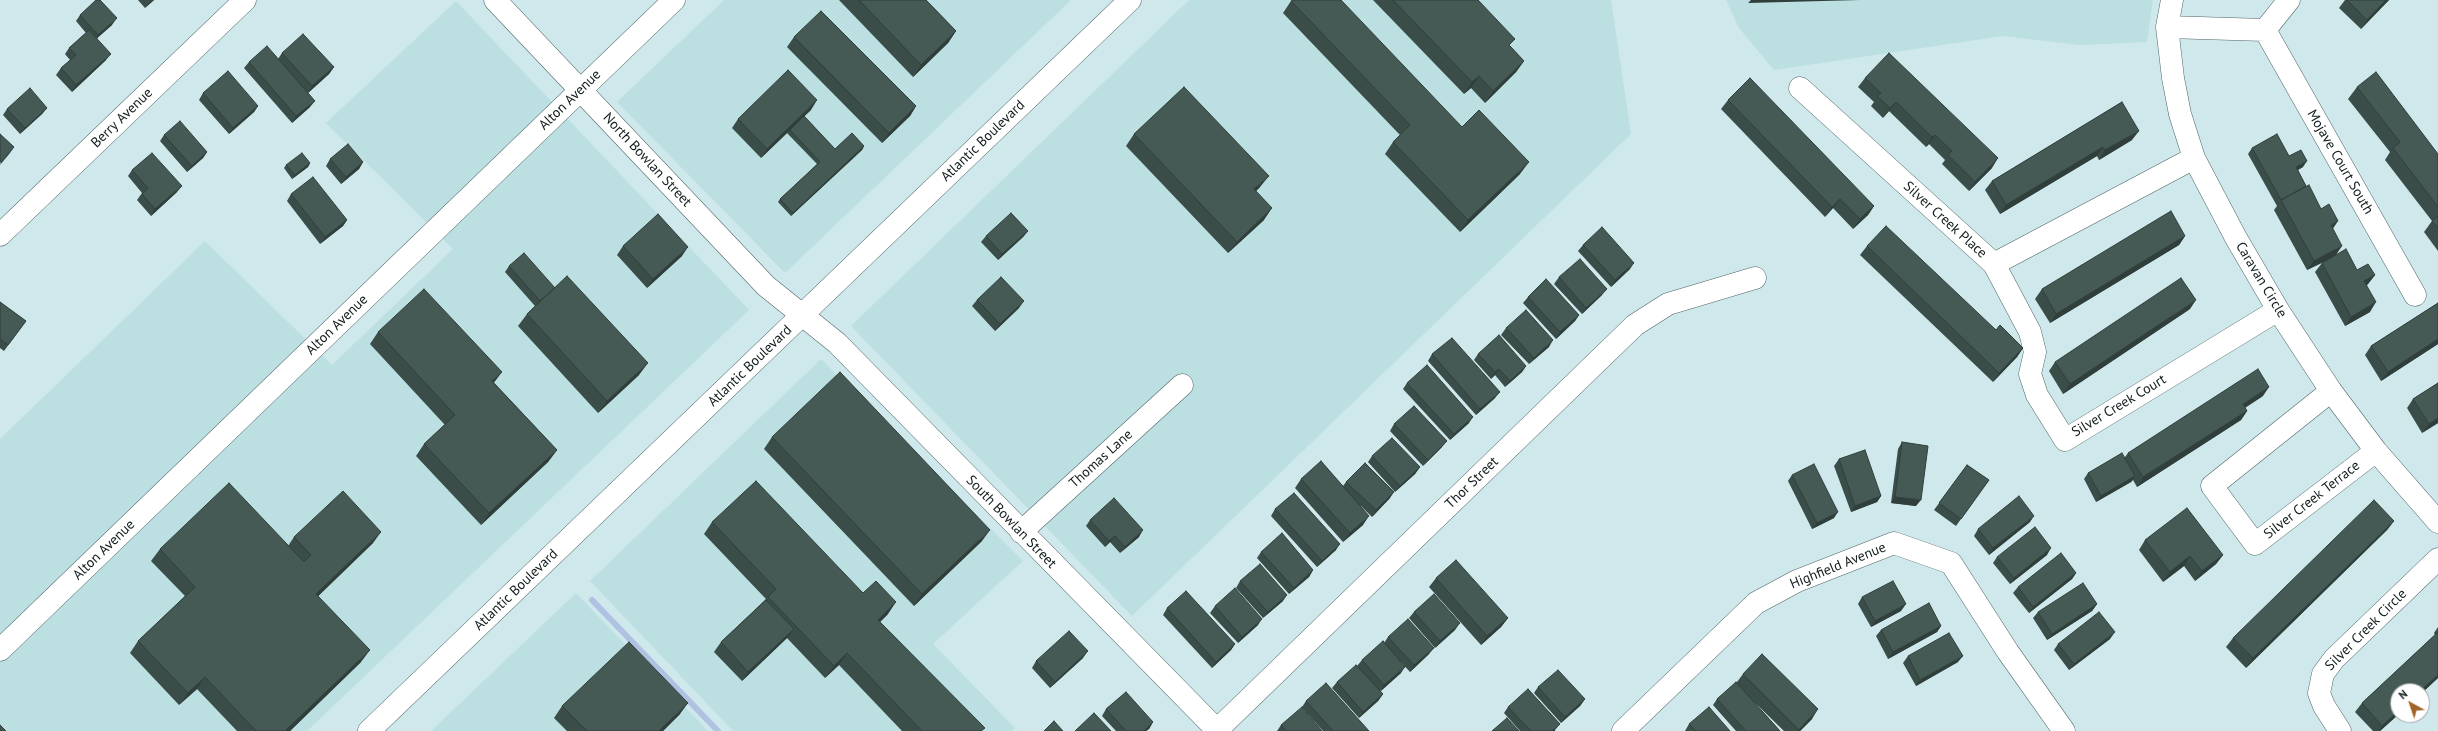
<!DOCTYPE html>
<style>
body{margin:0}
#map{position:relative;width:2438px;height:731px;overflow:hidden;background:#cfe8eb;font-family:"PT Sans",sans-serif}
canvas{display:block}
.north{position:absolute;left:2390px;top:683px;width:40px;height:40px;box-sizing:border-box;background:#fff;border:1px solid #a0a4a5;border-radius:50%;rotate:320deg;font-size:11px;font-weight:700;line-height:16px;text-align:center;color:#121c1d}
.north::after{content:'';display:block;margin:auto;width:14px;height:18px;background:#a16428;clip-path:polygon(50% 0,100% 100%,50% 72%,0 100%)}
</style>
<div id="map">
<canvas width="2438" height="731"></canvas>
<div class="north">N</div>
</div>
<script>
const ctx = document.querySelector('canvas').getContext('2d');
ctx.lineJoin = 'round';
function fillPath(path, color) {
  ctx.fillStyle = color;
  ctx.fill(path, 'evenodd');
}
function poly(rows) {
  const path = new Path2D();
  for (const r of rows) {
    path.moveTo(r[0], r[1]);
    for (let i = 2; i < r.length; i += 2) path.lineTo(r[i], r[i + 1]);
  }
  return path;
}
function strokePath(path, color, width, dash) {
  ctx.strokeStyle = color;
  ctx.lineWidth = width;
  ctx.lineCap = dash ? 'butt' : 'round';
  ctx.setLineDash(dash || []);
  ctx.stroke(path);
}
function write(font, color, halo, rows, align = 'center') {
  ctx.font = font + ' "PT Sans",sans-serif';
  ctx.lineWidth = 4;
  ctx.setLineDash([]);
  ctx.textBaseline = 'middle';
  ctx.strokeStyle = halo;
  ctx.fillStyle = color;
  for (const [text, x, y, turn = 0] of rows) {
    ctx.save();
    ctx.translate(x, y);
    ctx.rotate((+turn || 0) * Math.PI / 180);
    ctx.textAlign = isNaN(turn) ? turn : align;
    if (halo) ctx.strokeText(text, 0, 0);
    ctx.fillText(text, 0, 0);
    ctx.restore();
  }
}
const built = poly([
 [724,0,1071,0,785,273,617,102],
 [1189,0,1611,0,1631,134,1132,616,851,326],
 [1726,0,2153,0,2147,42,2080,45,2003,36,1774,70,1739,28],
 [456,1,749,310,307,731,0,731,0,439,205,241,332,365,453,249,326,123],
 [821,359,1023,561,933,644,1015,728,1012,731,733,731,590,581],
 [576,593,708,731,431,731]
]);
const stream = poly([
 [592,600,718,731]
]);
const minor = poly([
 [495,0,766,286,837,343,1218,731],
 [2172,0,2167,27,2173,78,2180,114,2194,158,2236,238,2278,310,2331,391,2376,451,2438,522],
 [2167,27,2265,30],
 [2265,30,2415,295],
 [2265,30,2289,0],
 [1800,88,1994,264,2194,158],
 [0,235,245,0],
 [1994,264,2030,332,2035,352,2030,374,2037,395,2065,440,2278,310],
 [2331,391,2212,486,2255,544,2376,451],
 [1021,532,1182,385],
 [0,650,674,0],
 [1216,731,1635,325,1668,304,1755,278],
 [1623,731,1756,603,1797,581,1894,543,1951,563,2008,652,2064,731],
 [2340,731,2324,706,2319,693,2323,674,2334,659,2438,559]
]);
const primary = poly([
 [369,731,1130,0]
]);
const wall = poly([
 [138,0,154,0,145,8],
 [839,0,926,0,956,31,948,43,913,77],
 [1373,0,1478,0,1510,46,1524,61,1516,72,1485,103,1471,88,1464,94],
 [2345,0,2389,0,2361,29,2339,8],
 [1291,1,1462,127,1520,174,1460,232,1385,154,1393,142,1400,135,1283,13],
 [80,15,112,25,97,38,106,60,72,92,56,75,61,68,70,60,65,54,69,48,86,33,76,21],
 [794,37,916,106,910,116,882,143,787,47],
 [282,53,334,67,329,74,308,93,310,107,292,123,244,68,249,62,278,59],
 [1865,78,1992,168,1969,191,1942,164,1945,160,1929,144,1926,147,1889,111,1883,118,1871,106,1874,102,1858,87],
 [2357,87,2438,154,2438,251,2424,232,2432,221,2385,160,2390,152,2348,99],
 [203,93,258,106,254,112,229,134,199,100],
 [1728,100,1874,206,1868,215,1853,229,1833,208,1825,217,1721,109],
 [2122,102,2132,140,2099,160,2097,156,2000,214,1985,190,1992,181],
 [47,108,42,114,20,134,3,115,7,109],
 [811,110,804,116,835,149,864,146,862,150,791,216,778,202,780,199,817,164,787,133,761,158,732,128,738,119],
 [1134,134,1260,187,1256,191,1264,220,1228,253,1126,146],
 [164,135,207,152,203,158,187,172,160,141],
 [2252,148,2289,156,2303,167,2298,170,2306,186,2321,209,2333,228,2336,255,2357,270,2375,275,2368,284,2367,285,2370,312,2345,326,2315,272,2322,263,2307,270,2274,210,2277,206,2248,154],
 [330,159,363,162,359,169,341,184,326,166],
 [310,163,308,167,292,179,284,168,286,165],
 [132,170,177,192,151,216,137,200,142,193,128,176],
 [291,194,347,220,343,226,320,244,287,201],
 [1028,231,1023,237,998,260,981,242,986,236],
 [2185,236,2179,245,2050,323,2035,299,2042,289],
 [1583,245,1630,269,1611,287,1578,251],
 [623,246,682,256,647,288,617,255],
 [1867,246,1996,330,2023,348,2017,357,1993,382,1860,255],
 [509,266,555,288,639,375,598,413,518,326,527,314,535,306,505,272],
 [1559,277,1602,295,1582,314,1554,284],
 [1528,297,1579,315,1575,321,1556,339,1523,303],
 [977,300,1019,308,995,331,972,306],
 [0,302,26,321,4,351,0,348],
 [2438,303,2438,344,2381,381,2365,355,2371,346],
 [2190,309,2063,394,2049,371,2055,362],
 [1506,328,1549,347,1529,364,1501,335],
 [378,332,494,383,557,450,548,462,481,525,416,456,424,444,445,425,370,344],
 [1432,354,1495,398,1476,415,1428,361],
 [1478,354,1526,366,1522,372,1505,387,1495,375,1491,379,1474,360],
 [1407,383,1469,423,1450,440,1403,389],
 [2438,383,2438,423,2422,433,2407,408,2413,399],
 [2263,396,2245,408,2247,411,2241,420,2137,487,2133,480,2131,482,2096,502,2084,479,2088,473,2125,457,2128,453],
 [1394,424,1442,447,1423,466,1390,431],
 [772,437,982,541,914,606,764,449],
 [1902,442,1916,506,1891,503,1898,449],
 [1372,456,1420,467,1415,474,1395,492,1368,462],
 [1839,459,1881,496,1877,502,1851,512,1834,466],
 [1967,465,1989,480,1956,526,1934,510],
 [1792,475,1834,518,1812,529,1788,481],
 [1301,479,1343,486,1346,482,1390,498,1372,517,1361,506,1363,525,1343,542,1295,488],
 [1275,509,1336,550,1317,567,1271,516],
 [1090,520,1139,537,1120,553,1110,542,1105,547,1086,526],
 [2394,521,2387,530,2246,668,2226,647,2233,638],
 [712,522,863,593,888,614,880,622,982,731,902,731,839,665,825,678,787,638,742,681,714,652,721,642,766,599,704,534],
 [2030,522,1989,555,1974,536,1978,529],
 [294,537,373,543,318,596,361,662,290,731,237,731,197,689,179,705,130,653,138,641,185,596,151,561,160,549,288,546],
 [2145,540,2223,555,2216,564,2195,581,2184,566,2163,582,2139,550],
 [1261,552,1313,570,1309,577,1289,594,1257,558],
 [2047,555,2010,584,1993,563,1997,557],
 [2076,573,2072,579,2029,613,2013,593,2018,587],
 [1436,578,1508,618,1501,627,1481,645,1429,587],
 [1240,581,1283,601,1263,618,1236,588],
 [1862,597,1901,611,1871,627,1858,604],
 [2097,604,2092,611,2047,640,2033,618,2038,612],
 [1215,606,1258,625,1238,643,1210,613],
 [1167,608,1235,644,1231,650,1212,668,1163,615],
 [1414,612,1455,630,1435,648,1409,618],
 [1941,626,1937,632,1888,659,1876,636,1881,630],
 [2438,627,2438,678,2380,731,2373,731,2355,712,2362,703,2435,635,2434,633],
 [1388,637,1429,654,1410,672,1388,648,1401,673,1380,691,1383,694,1378,701,1359,718,1332,688,1337,682,1357,666,1362,660,1384,643],
 [2110,639,2069,670,2054,650,2058,644],
 [1908,656,1958,662,1916,686,1903,663],
 [1083,658,1050,688,1032,668,1036,661],
 [1743,674,1812,719,1800,731,1784,731,1748,696,1780,731,1736,731,1713,705,1717,699,1737,682],
 [1538,687,1585,699,1580,706,1561,723,1534,693],
 [1306,701,1369,731,1323,731,1302,707],
 [562,706,680,714,663,731,567,731,554,718],
 [1508,707,1555,731,1520,731,1504,713],
 [1106,709,1153,722,1149,729,1146,731,1116,731,1102,716],
 [1689,724,1730,731,1685,731],
 [1281,725,1322,731,1277,731]
]);
const shadedWall = poly([
 [152,0,154,0,145,8,150,2],
 [1751,0,1860,0,1748,3],
 [2386,0,2389,0,2361,29,2367,20],
 [117,18,112,25,94,41,98,35],
 [956,31,948,43,913,77,921,65],
 [111,54,106,60,72,92,76,85],
 [1524,61,1516,72,1485,103,1493,91],
 [334,67,329,74,308,93,312,86],
 [1479,76,1471,88,1464,94,1472,82],
 [817,100,811,110,761,158,767,149],
 [315,101,310,107,292,123,296,116],
 [1896,102,1889,111,1883,118,1890,108],
 [258,106,254,112,229,134,233,128],
 [916,106,910,116,882,143,889,133],
 [47,108,42,114,20,134,25,128],
 [2139,131,2132,140,2099,160,2105,150],
 [1935,135,1929,144,1926,147,1932,137],
 [864,146,862,150,791,216,793,213],
 [14,147,10,153,0,165,1,162],
 [2103,147,2097,156,2000,214,2006,205],
 [207,152,203,158,187,172,192,166],
 [1998,158,1992,168,1969,191,1975,182],
 [2307,161,2303,167,2292,173,2296,167],
 [363,162,359,169,341,184,346,177],
 [1529,162,1520,174,1460,232,1468,220],
 [310,163,308,167,292,179,295,175],
 [1269,176,1260,187,1246,201,1254,189],
 [182,186,177,192,151,216,155,209],
 [1840,199,1833,208,1825,217,1832,207],
 [1874,206,1868,215,1853,229,1860,219],
 [1272,208,1264,220,1228,253,1237,242],
 [347,220,343,226,320,244,325,237],
 [2338,221,2332,230,2331,225],
 [1028,231,1023,237,998,260,1002,254],
 [2185,236,2179,245,2050,323,2056,314],
 [2342,246,2336,255,2307,270,2314,261],
 [688,247,682,256,647,288,653,279],
 [1634,263,1630,269,1611,287,1615,280],
 [2375,275,2368,284,2358,290,2364,281],
 [1607,289,1602,295,1582,314,1586,308],
 [2196,300,2190,309,2063,394,2070,384],
 [1024,301,1019,308,995,331,1000,324],
 [2376,302,2370,312,2345,326,2351,317],
 [1579,315,1575,321,1556,339,1560,332],
 [2438,339,2438,344,2381,381,2388,372],
 [1553,340,1549,347,1529,364,1534,358],
 [2023,348,2017,357,1993,382,1999,373],
 [648,363,639,375,598,413,607,401],
 [1526,366,1522,372,1505,387,1510,381],
 [1499,369,1495,375,1491,379,1495,372],
 [502,372,493,384,492,381],
 [2269,387,2263,396,2236,413,2243,404],
 [1500,392,1495,398,1476,415,1480,409],
 [2247,411,2241,420,2137,487,2143,477],
 [1473,417,1469,423,1450,440,1454,434],
 [2438,418,2438,423,2422,433,2429,424],
 [1447,441,1442,447,1423,466,1428,460],
 [557,450,548,462,481,525,489,513],
 [1420,467,1415,474,1395,492,1400,486],
 [2135,476,2131,482,2096,502,2101,496],
 [1394,492,1390,498,1372,517,1376,510],
 [1881,496,1877,502,1851,512,1855,506],
 [1895,497,1921,500,1916,506,1891,503],
 [1838,512,1834,518,1812,529,1817,523],
 [1369,516,1363,525,1343,542,1350,533],
 [2034,516,2030,522,1989,555,1993,548],
 [2394,521,2387,530,2246,668,2253,658],
 [990,530,982,541,914,606,922,594],
 [1143,530,1139,537,1120,553,1125,547],
 [381,532,373,543,308,606,316,594],
 [1115,536,1110,542,1105,547,1109,541],
 [1340,544,1336,550,1317,567,1322,561],
 [2051,548,2047,555,2010,584,2014,578],
 [2223,555,2216,564,2195,581,2202,571],
 [2190,556,2184,566,2163,582,2170,572],
 [1313,570,1309,577,1289,594,1294,588],
 [2076,573,2072,579,2029,613,2033,607],
 [1287,595,1283,601,1263,618,1268,612],
 [896,602,888,614,870,632,878,620],
 [1906,604,1901,611,1871,627,1875,621],
 [2097,604,2092,611,2047,640,2052,634],
 [1508,618,1501,627,1481,645,1487,636],
 [1262,619,1258,625,1238,643,1242,637],
 [1460,623,1455,630,1435,648,1440,641],
 [1941,626,1937,632,1888,659,1893,652],
 [794,629,787,638,742,681,748,672],
 [2115,632,2110,639,2069,670,2074,664],
 [1235,644,1231,650,1212,668,1216,662],
 [1434,648,1429,654,1410,672,1414,665],
 [370,650,361,662,290,731,285,731],
 [1088,651,1083,658,1050,688,1055,682],
 [847,653,839,665,825,678,834,666],
 [1963,656,1958,662,1916,686,1920,680],
 [1405,667,1401,673,1380,692,1384,685],
 [2438,675,2438,678,2422,693,2422,691,2420,691],
 [205,677,197,689,179,705,188,693],
 [1383,694,1378,701,1359,718,1363,712],
 [1585,699,1580,706,1561,723,1565,717],
 [688,703,680,714,663,731,659,731],
 [1818,709,1812,719,1800,731,1798,731],
 [2398,711,2398,715,2380,731,2379,731,2382,726],
 [1153,722,1149,729,1146,731,1144,731],
 [1560,724,1555,730,1555,731,1552,731]
]);
const building = poly([
 [96,0,100,0,117,18,98,35,80,15,96,0],
 [859,0,926,0,956,31,921,65,859,0],
 [1293,0,1341,0,1462,127,1479,110,1529,162,1468,220,1393,142,1410,125,1291,1,1293,0],
 [1393,0,1478,0,1515,39,1509,45,1524,61,1493,91,1479,76,1472,82,1393,0],
 [2347,0,2386,0,2367,20,2347,0],
 [821,11,916,106,889,133,794,37,821,11],
 [89,30,111,54,76,85,61,68,76,55,69,48,89,30],
 [303,34,334,67,312,86,282,53,303,34],
 [267,46,315,101,296,116,249,62,267,46],
 [1889,53,1998,158,1975,182,1948,155,1952,151,1935,135,1932,137,1896,102,1890,108,1877,96,1881,93,1865,78,1889,53],
 [788,70,817,100,767,149,738,119,788,70],
 [228,71,258,106,233,128,203,93,228,71],
 [2376,72,2438,154,2438,207,2393,148,2400,142,2357,87,2376,72],
 [1750,78,1874,206,1860,219,1840,199,1832,207,1728,100,1750,78],
 [1184,87,1269,176,1254,189,1272,208,1237,242,1134,134,1184,87],
 [30,88,47,108,25,128,7,109,30,88],
 [2122,102,2139,131,2105,150,2103,147,2006,205,1992,181,2122,102],
 [804,116,835,149,852,133,864,146,793,213,780,199,820,162,790,130,804,116],
 [180,121,207,152,192,166,164,135,180,121],
 [0,134,14,147,1,162,0,162,0,134],
 [2277,134,2289,156,2301,150,2307,161,2296,167,2306,186,2281,200,2252,148,2277,134],
 [348,144,363,162,346,177,330,159,348,144],
 [152,153,182,186,155,209,142,194,148,188,132,170,152,153],
 [302,153,310,163,295,175,286,165,302,153],
 [313,177,347,220,325,237,291,194,313,177],
 [2309,185,2321,209,2329,204,2338,221,2331,225,2342,246,2314,261,2281,200,2309,185],
 [2171,211,2185,236,2056,314,2042,289,2171,211],
 [1011,213,1028,231,1002,254,986,236,1011,213],
 [658,214,688,247,653,279,623,246,658,214],
 [2438,216,2438,228,2432,221,2438,216],
 [1886,226,1996,330,2000,325,2023,348,1999,373,1867,246,1886,226],
 [1602,227,1634,263,1615,280,1583,245,1602,227],
 [2346,249,2357,270,2368,264,2375,275,2364,281,2376,302,2351,317,2322,263,2346,249],
 [524,253,555,288,540,301,509,266,524,253],
 [1580,259,1607,289,1586,308,1559,277,1580,259],
 [567,276,648,363,607,401,527,314,567,276],
 [1001,277,1024,301,1000,324,977,300,1001,277],
 [2181,278,2196,300,2070,384,2055,362,2181,278],
 [1546,279,1579,315,1560,332,1528,297,1546,279],
 [424,289,502,372,492,381,557,450,489,513,424,444,455,415,378,332,424,289],
 [0,302,26,321,8,345,0,339,0,302],
 [2438,303,2438,339,2388,372,2371,346,2438,303],
 [1526,310,1553,340,1534,358,1506,328,1526,310],
 [1499,335,1526,366,1510,381,1499,369,1495,372,1478,354,1499,335],
 [1452,338,1500,392,1480,409,1432,354,1452,338],
 [1427,365,1473,417,1454,434,1407,383,1427,365],
 [2258,369,2269,387,2243,404,2247,411,2143,477,2128,453,2258,369],
 [840,372,990,530,922,594,772,437,840,372],
 [2438,383,2438,418,2429,424,2413,399,2438,383],
 [1414,406,1447,441,1428,460,1394,424,1414,406],
 [1392,438,1420,467,1400,486,1372,456,1392,438],
 [1902,442,1928,446,1921,500,1895,497,1902,442],
 [1865,450,1881,496,1855,506,1839,459,1865,450],
 [2122,453,2135,476,2101,496,2088,473,2122,453],
 [1321,461,1369,516,1350,533,1301,479,1321,461],
 [1365,463,1394,492,1376,510,1346,482,1365,463],
 [1814,464,1838,512,1817,523,1792,475,1814,464],
 [1967,465,1989,480,1961,519,1939,503,1967,465],
 [756,481,863,593,876,581,896,602,878,620,985,728,981,731,922,731,847,653,834,666,768,597,776,589,712,522,756,481],
 [229,483,304,562,311,555,294,537,343,491,381,532,316,594,370,650,285,731,256,731,205,677,188,693,138,641,195,587,160,549,229,483],
 [1294,493,1340,544,1322,561,1275,509,1294,493],
 [2019,496,2034,516,1993,548,1978,529,2019,496],
 [1114,498,1143,530,1125,547,1115,536,1109,541,1090,520,1114,498],
 [2374,500,2394,521,2253,658,2233,638,2374,500],
 [2187,508,2223,555,2202,571,2190,556,2170,572,2145,540,2187,508],
 [2035,527,2051,548,2014,578,1997,557,2035,527],
 [1282,533,1313,570,1294,588,1261,552,1282,533],
 [2061,553,2076,573,2033,607,2018,587,2061,553],
 [1456,560,1508,618,1487,636,1436,578,1456,560],
 [1260,564,1287,595,1268,612,1240,581,1260,564],
 [1893,581,1906,604,1875,621,1862,597,1893,581],
 [2083,583,2097,604,2052,634,2038,612,2083,583],
 [1235,588,1262,619,1242,637,1215,606,1235,588],
 [1186,591,1235,644,1216,662,1167,608,1186,591],
 [1434,594,1460,623,1440,641,1414,612,1434,594],
 [766,600,794,629,748,672,721,642,766,600],
 [1929,603,1941,626,1893,652,1881,630,1929,603],
 [2099,612,2115,632,2074,664,2058,644,2099,612],
 [1408,619,1434,648,1414,665,1388,637,1408,619],
 [1069,631,1088,651,1055,682,1036,661,1069,631],
 [2438,632,2438,675,2420,691,2398,691,2398,711,2382,726,2362,703,2438,632],
 [1949,633,1963,656,1920,680,1908,656,1949,633],
 [1383,641,1405,667,1384,685,1362,660,1383,641],
 [629,642,688,703,659,731,587,731,562,706,629,642],
 [1762,654,1818,709,1799,730,1743,674,1762,654],
 [1356,665,1383,694,1363,712,1337,682,1356,665],
 [1558,670,1585,699,1565,717,1538,687,1558,670],
 [1736,682,1780,731,1746,731,1717,699,1736,682],
 [1326,683,1369,731,1333,731,1306,701,1326,683],
 [1528,689,1560,724,1552,731,1531,731,1508,707,1528,689],
 [1126,692,1153,722,1144,731,1126,731,1106,709,1126,692],
 [1302,707,1322,731,1286,731,1281,725,1302,707],
 [1709,707,1730,731,1696,731,1689,724,1709,707],
 [1094,713,1111,731,1075,731,1094,713],
 [1507,718,1519,731,1492,731,1507,718],
 [1054,721,1063,731,1044,731,1054,721],
 [0,725,6,731,0,731,0,725]
]);
const streetNames = [
 ["Alton Avenue",570,100,-44],
 ["Berry Avenue",122,118,-44],
 ["Atlantic Boulevard",983,141,-44],
 ["North Bowlan Street",647,160,47],
 ["Mojave Court South",2340,162,60],
 ["Silver Creek Place",1945,220,42],
 ["Caravan Circle",2261,280,59],
 ["Alton Avenue",337,325,-44],
 ["Atlantic Boulevard",750,366,-44],
 ["Silver Creek Court",2119,406,-31],
 ["Thomas Lane",1101,459,-42],
 ["Thor Street",1472,483,-44],
 ["Silver Creek Terrace",2312,500,-38],
 ["South Bowlan Street",1011,522,46],
 ["Alton Avenue",104,550,-44],
 ["Highfield Avenue",1838,566,-22],
 ["Atlantic Boulevard",516,590,-44],
 ["Silver Creek Circle",2366,630,-45]
];
fillPath(built, '#bcdfe2');
strokePath(stream, '#afc2e2', 6);
strokePath(minor, '#4f6568', 23);
strokePath(primary, '#4f6568', 23);
strokePath(minor, '#fff', 22);
strokePath(primary, '#fff', 22);
fillPath(wall, '#3b4d48');
fillPath(shadedWall, '#303f3b');
fillPath(building, '#455a54');
strokePath(building, '#303f3b', 1);
write('14px', '#121c1d', '#fff', streetNames);
</script>
